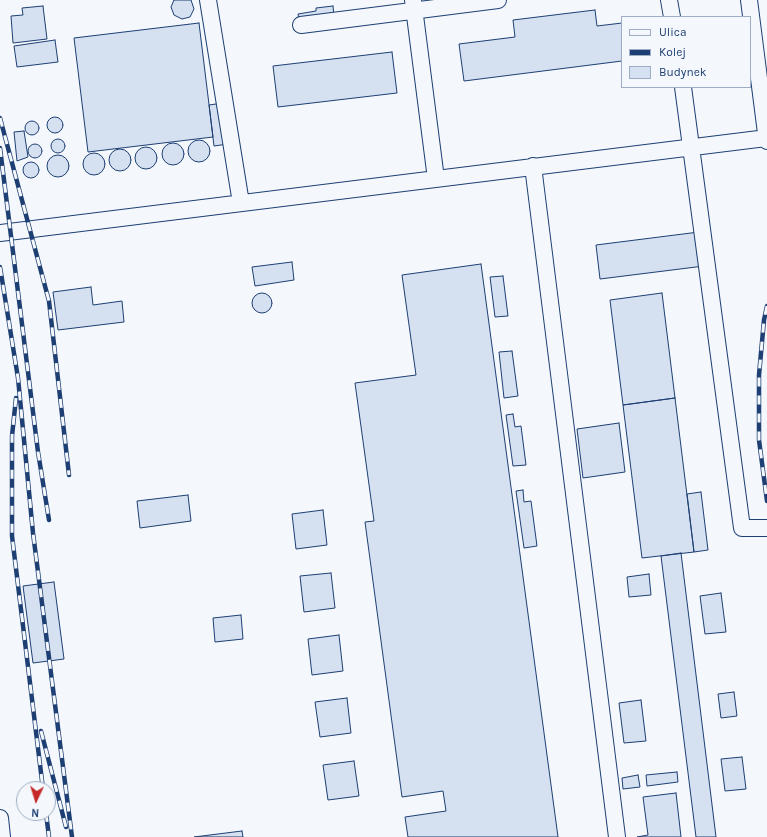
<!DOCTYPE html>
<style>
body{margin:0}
#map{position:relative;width:767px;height:837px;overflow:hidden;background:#f4f7fb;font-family:Karla,sans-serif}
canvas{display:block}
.legend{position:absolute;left:621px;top:16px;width:130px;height:72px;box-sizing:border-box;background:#f4f7fb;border:1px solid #9eadc5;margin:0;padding:5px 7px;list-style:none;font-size:12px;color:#1d3f73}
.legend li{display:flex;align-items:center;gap:8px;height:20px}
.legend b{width:20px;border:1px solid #9eadc5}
.north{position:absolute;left:16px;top:781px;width:40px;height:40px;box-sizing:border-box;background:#f4f7fb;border:1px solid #9eadc5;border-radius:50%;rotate:184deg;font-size:11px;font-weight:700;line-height:16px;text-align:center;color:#1d3f73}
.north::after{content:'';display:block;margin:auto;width:14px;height:18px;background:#c62828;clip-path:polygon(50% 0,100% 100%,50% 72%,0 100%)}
</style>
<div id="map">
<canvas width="767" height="837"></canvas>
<ul class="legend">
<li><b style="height:5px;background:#f4f7fb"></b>Ulica</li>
<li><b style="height:5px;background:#1d3f73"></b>Kolej</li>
<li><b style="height:11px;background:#d5e0f0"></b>Budynek</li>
</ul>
<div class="north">N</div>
</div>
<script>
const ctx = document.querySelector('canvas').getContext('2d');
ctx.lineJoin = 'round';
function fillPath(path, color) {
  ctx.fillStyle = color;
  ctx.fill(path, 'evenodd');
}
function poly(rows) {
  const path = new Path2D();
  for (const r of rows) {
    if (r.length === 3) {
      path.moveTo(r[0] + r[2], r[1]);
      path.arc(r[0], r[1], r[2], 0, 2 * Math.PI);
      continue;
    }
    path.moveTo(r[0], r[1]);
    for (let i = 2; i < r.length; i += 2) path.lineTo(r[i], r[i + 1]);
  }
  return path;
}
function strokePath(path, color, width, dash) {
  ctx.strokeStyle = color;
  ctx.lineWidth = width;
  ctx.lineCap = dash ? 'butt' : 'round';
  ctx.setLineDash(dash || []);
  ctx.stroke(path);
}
const building = poly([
 [174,0,191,0,194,9,190,17,182,19,174,15,171,7,174,0],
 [43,6,47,39,13,43,11,16,23,15,22,8,43,6],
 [333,6,334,16,299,20,298,14,316,11,316,8,333,6],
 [595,10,597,26,622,23,622,61,464,81,459,44,515,37,513,20,595,10],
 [199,23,213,137,88,152,74,38,199,23],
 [55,40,58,62,17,67,14,46,55,40],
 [392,52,397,93,278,107,273,66,392,52],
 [223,103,228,144,214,146,209,105,223,103],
 [55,125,8],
 [32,128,7],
 [24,131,28,157,17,161,14,132,24,131],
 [58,146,7],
 [199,151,11],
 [173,154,11],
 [35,151,7],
 [146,158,11],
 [120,160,11],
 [94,164,11],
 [58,166,11],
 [31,170,8],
 [699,232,704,266,600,279,596,245,699,232],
 [292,262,294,280,255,286,252,267,292,262],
 [481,264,558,837,408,837,405,817,446,811,443,791,402,797,365,522,374,521,355,383,416,375,402,275,481,264],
 [503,276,508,316,495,317,490,277,503,276],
 [91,287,93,305,122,301,124,322,58,330,53,292,91,287],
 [262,303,10],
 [662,293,675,398,623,405,610,300,662,293],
 [512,351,518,396,504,398,499,352,512,351],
 [675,398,694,552,642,558,623,405,675,398],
 [513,414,515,427,521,426,526,465,513,466,506,415,513,414],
 [619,423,625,472,583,478,577,429,619,423],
 [523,490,524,502,531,501,537,546,524,548,516,491,523,490],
 [701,492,708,550,694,552,687,494,701,492],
 [188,495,191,521,140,528,137,501,188,495],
 [323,510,327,545,296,549,292,514,323,510],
 [681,553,716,837,696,837,661,556,681,553],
 [331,573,335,608,304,612,300,576,331,573],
 [649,574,651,595,629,597,627,577,649,574],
 [54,582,64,659,33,663,23,586,54,582],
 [721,593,726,632,705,634,700,596,721,593],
 [241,615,243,639,215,642,213,618,241,615],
 [339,635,343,671,312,675,308,639,339,635],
 [734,692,737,716,721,718,718,694,734,692],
 [347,698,351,733,320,737,315,702,347,698],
 [641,700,646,741,624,743,619,703,641,700],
 [742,757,746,789,725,791,721,759,742,757],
 [354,761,359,796,328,800,323,765,354,761],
 [677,772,678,782,647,786,646,775,677,772],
 [638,775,640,787,623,789,622,778,638,775],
 [676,793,681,837,637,837,648,835,643,797,676,793],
 [242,831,243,837,194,837,242,831]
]);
const minor = poly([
 [208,0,241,203],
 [413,0,436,179],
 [669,0,672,17],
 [749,0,767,141],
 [301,25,498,0],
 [683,87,742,528,767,528],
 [533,166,617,837],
 [0,233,767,138],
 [0,818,2,837]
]);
const rail = poly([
 [0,118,49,301,69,475],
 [0,148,38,452,49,520],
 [0,267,18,378,33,533,72,837],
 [767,306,764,320,759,375,759,440,767,501],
 [16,398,12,436,12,536,43,789],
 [41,731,66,827],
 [46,813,49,837]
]);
fillPath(building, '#d5e0f0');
strokePath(building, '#1d3f73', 1);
strokePath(minor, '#1d3f73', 18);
strokePath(minor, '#f4f7fb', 16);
strokePath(rail, '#1d3f73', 4.5);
strokePath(rail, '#f4f7fb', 3, [9]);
</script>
